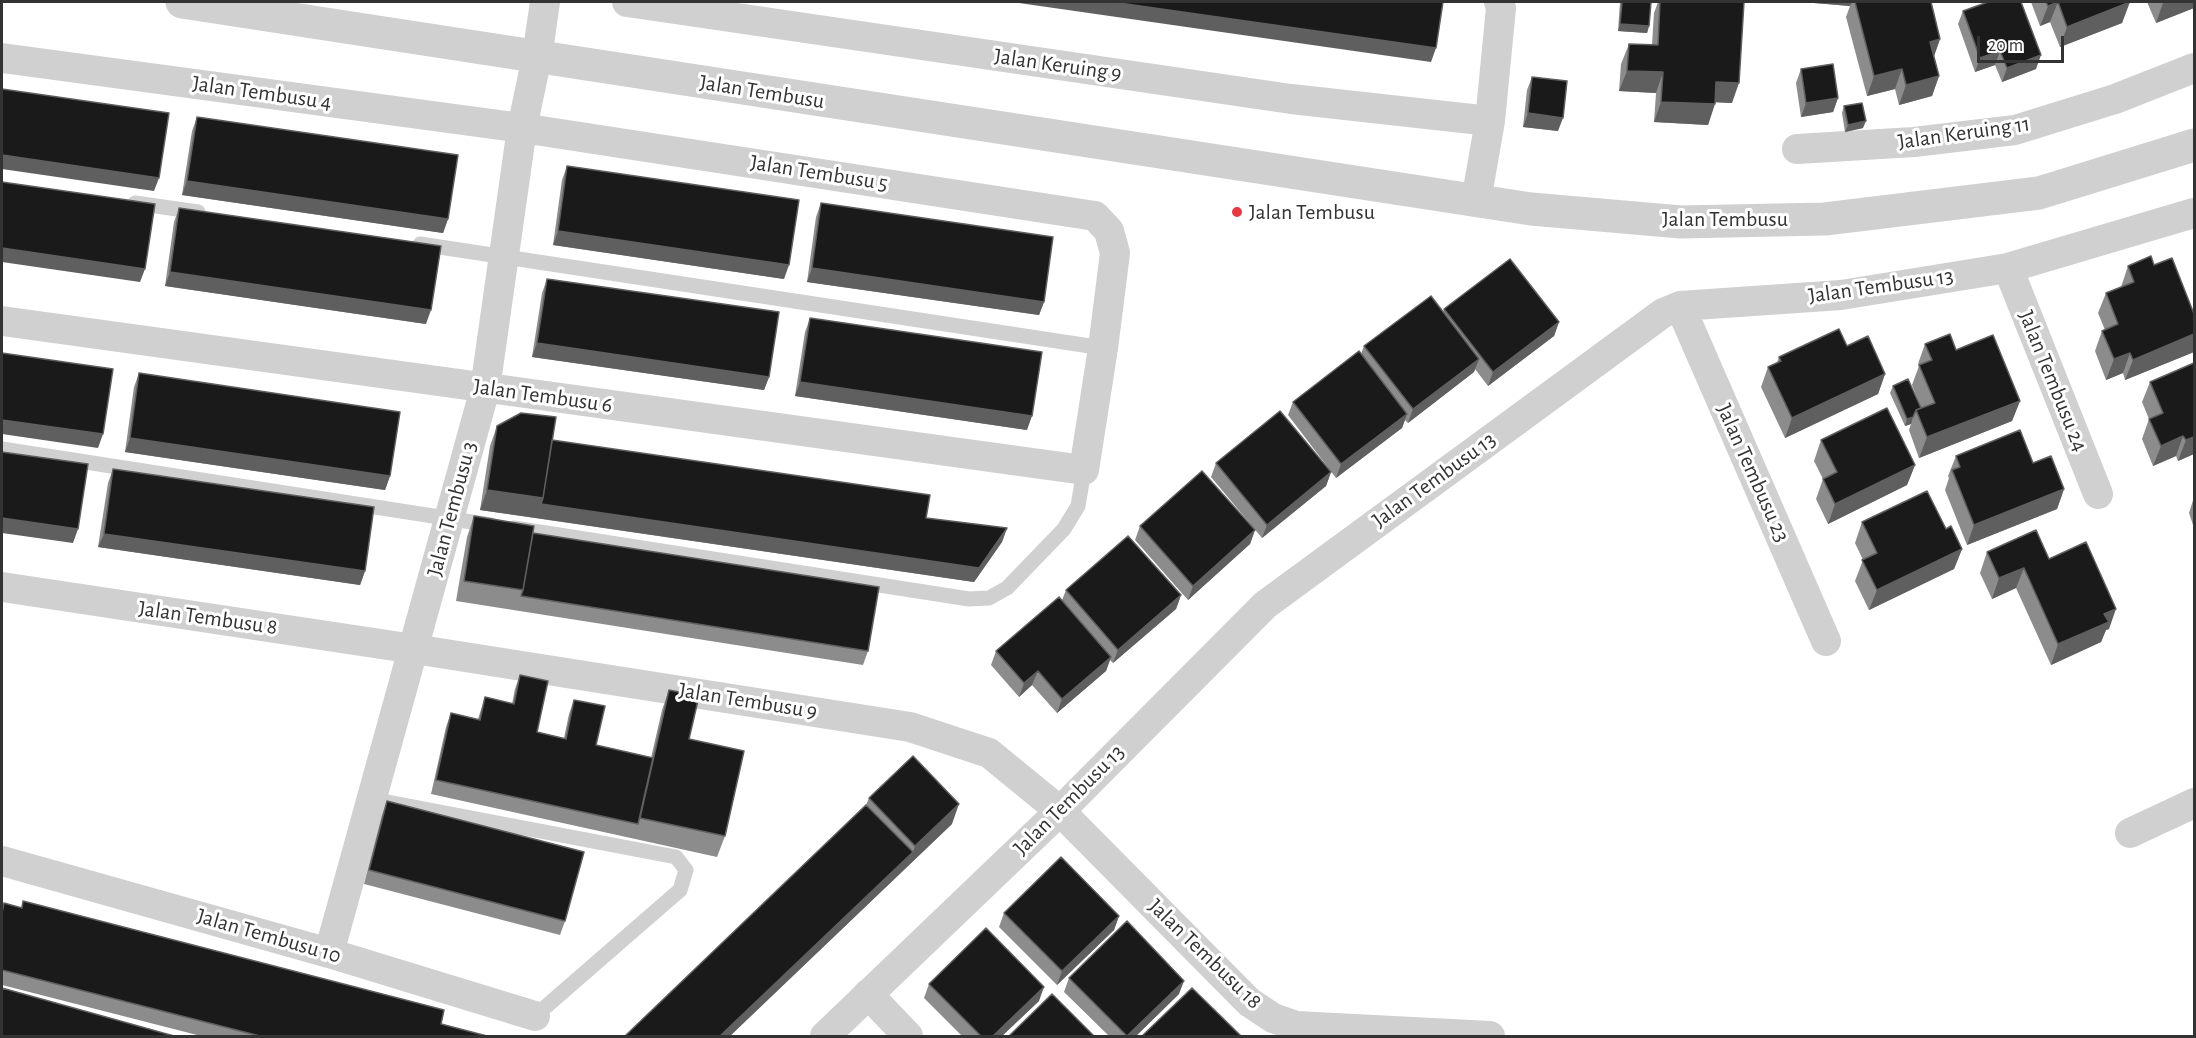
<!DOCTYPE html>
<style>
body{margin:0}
#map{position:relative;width:2196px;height:1038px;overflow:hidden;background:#fff;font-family:"Alegreya Sans",sans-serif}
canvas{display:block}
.frame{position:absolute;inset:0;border:3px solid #333;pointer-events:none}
.scale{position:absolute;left:1977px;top:36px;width:87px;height:27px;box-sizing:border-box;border:3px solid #333;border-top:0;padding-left:8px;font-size:18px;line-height:21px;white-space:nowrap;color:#333;-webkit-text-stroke:4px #fff;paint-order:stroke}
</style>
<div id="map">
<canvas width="2196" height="1038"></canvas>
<div class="frame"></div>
<div class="scale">20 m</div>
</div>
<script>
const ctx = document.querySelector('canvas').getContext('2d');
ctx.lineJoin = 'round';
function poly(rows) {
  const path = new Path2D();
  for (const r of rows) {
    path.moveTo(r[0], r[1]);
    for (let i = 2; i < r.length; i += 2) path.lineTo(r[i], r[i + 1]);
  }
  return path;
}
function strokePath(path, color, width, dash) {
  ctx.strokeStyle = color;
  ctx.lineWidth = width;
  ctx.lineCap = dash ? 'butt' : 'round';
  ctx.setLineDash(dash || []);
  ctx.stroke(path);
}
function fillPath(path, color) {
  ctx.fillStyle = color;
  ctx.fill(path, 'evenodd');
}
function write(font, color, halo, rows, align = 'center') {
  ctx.font = font + ' "Alegreya Sans",sans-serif';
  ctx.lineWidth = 6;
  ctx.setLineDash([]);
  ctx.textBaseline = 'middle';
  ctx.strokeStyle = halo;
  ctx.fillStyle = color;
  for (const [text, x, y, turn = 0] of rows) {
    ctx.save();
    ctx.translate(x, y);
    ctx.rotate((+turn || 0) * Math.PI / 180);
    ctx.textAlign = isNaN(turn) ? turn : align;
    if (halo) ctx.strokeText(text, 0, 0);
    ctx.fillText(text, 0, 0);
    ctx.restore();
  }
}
const service = poly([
 [135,203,198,212],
 [420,244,1103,348],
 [2,449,491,525],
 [514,528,969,599,989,598,1007,588,1064,529,1078,506,1084,470],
 [372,799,676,857,686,870,680,890,535,1016]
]);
const minor = poly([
 [627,2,1291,99,1490,121],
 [2,58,522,128,1095,216,1109,231,1115,253,1103,348,1084,470,2,321],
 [1797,149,1914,142,2015,130,2115,99,2194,68],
 [1476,201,1490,121,1501,8,1499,2],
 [2008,268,2098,494],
 [1680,306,1826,641],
 [2,587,414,649,910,727,989,753,1060,811,1249,1002,1273,1018,1296,1026,1490,1036],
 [2130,833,2194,803],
 [2,861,329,953,535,1016],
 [329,953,485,389,522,128,537,57,545,2],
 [868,994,908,1036],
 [825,1036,1060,811,1265,605,1663,313,1680,306,1841,295,2008,268,2194,213]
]);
const tertiary = poly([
 [182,2,1531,209,1681,222,1825,219,2039,193,2194,145]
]);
const wall = poly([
 [1620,2,1651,2,1649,26,1647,33,1618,31],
 [1658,2,1744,2,1732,103,1715,102,1708,125,1654,122,1656,93,1619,91,1621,64,1629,44,1652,45,1654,13],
 [1802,2,1931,2,1940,39,1934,56,1939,76,1932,96,1899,105,1895,89,1867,96,1846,17,1850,6],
 [2031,2,2129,2,2122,23,2060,47,2050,22,2040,26],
 [2147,2,2194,2,2194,8,2156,23],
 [1963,11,2036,69,2002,82,1995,65,1975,72,1958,24],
 [1801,69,1838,98,1833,112,1801,117,1796,83],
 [1532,77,1558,131,1523,127,1527,90],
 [1844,106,1863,128,1845,132,1842,113],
 [197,117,448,219,443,233,182,195,192,131],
 [567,166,784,279,553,245,562,180],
 [821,203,1044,302,1039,315,807,282,816,217],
 [179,208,426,324,165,286,174,222],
 [2154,265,2194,352,2125,380,2123,373,2106,380,2095,351,2102,331,2105,330,2098,313,2106,293,2121,287,2128,266],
 [547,279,769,377,764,390,532,357,542,293],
 [1444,309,1559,322,1554,336,1488,386,1475,369,1474,372,1408,423,1405,420,1402,428,1336,478,1288,415,1293,402,1361,354,1364,346,1443,312],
 [810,318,1027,430,795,396,805,332],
 [1925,344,1956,350,2020,401,2012,421,1919,458,1909,430,1911,424,1905,426,1890,393,1893,386,1921,408,1912,385,1919,366,1918,364],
 [1847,346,1885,374,1878,394,1785,438,1761,387,1768,367,1777,363,1779,357],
 [2194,363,2194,454,2178,461,2176,456,2153,466,2142,439,2149,419,2142,402,2150,382],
 [139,373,390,476,385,490,125,452,134,387],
 [497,426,552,440,926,518,1007,528,1002,542,974,582,480,510,490,446],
 [1821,440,1915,465,1907,485,1828,524,1816,499,1823,479,1814,461],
 [1956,456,2033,463,2064,489,2057,509,1967,545,1945,490,1949,478,1948,476],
 [1216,463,1331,472,1326,486,1262,538,1211,477],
 [113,469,365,571,360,585,98,547,108,483],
 [2194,497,2194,528,2189,513],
 [474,516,533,533,868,651,863,665,456,601,467,537],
 [1862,522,1946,529,1962,549,1954,569,1869,610,1855,581,1863,560,1855,543],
 [1140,526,1255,530,1250,544,1188,600,1135,540],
 [1987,552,2049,559,2109,629,2106,630,2101,642,2051,665,2016,588,1992,599,1980,573],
 [1066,590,1181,595,1176,609,1113,663,1110,660,1106,671,1057,713,1032,685,1019,697,991,665,996,651,1062,600],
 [520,675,537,732,564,738,569,714,574,700,596,745,651,758,662,710,669,690,689,739,725,836,717,857,431,794,446,727,451,713,478,719,485,697,512,704,515,689],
 [869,798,952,824,730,1036,625,1036,866,805],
 [387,801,565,921,560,935,364,884,382,815],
 [23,901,441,1024,487,1036,201,1036,2,985,2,910,4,903,21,908],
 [1004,913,1119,916,1114,930,1057,985,999,927],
 [1069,978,1179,994,1136,1036,1109,1036,1064,992],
 [929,984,1039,1001,1002,1036,962,1036,924,998]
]);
const shadedWall = poly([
 [1012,2,1112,2,1436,48,1431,62],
 [1802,2,1852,2,1850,6],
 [2058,2,2050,22,2040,26,2048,6],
 [2130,2,2122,23,2060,47,2067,27],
 [2166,2,2194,2,2194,8,2156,23,2163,3],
 [1620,24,1649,26,1647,33,1618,31],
 [1940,39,1933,59,1930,42],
 [2000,51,1995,65,1975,72,1980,58],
 [2041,55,2036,69,2002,82,2007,68],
 [1902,69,1895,89,1867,96,1874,76],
 [1627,71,1663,72,1656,93,1619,91],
 [1939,76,1932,96,1899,105,1906,85],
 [1716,82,1739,83,1732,103,1709,102],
 [1838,98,1833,112,1801,117,1806,103],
 [1661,102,1715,104,1708,125,1654,122],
 [1528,113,1563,118,1558,131,1523,127],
 [1866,121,1863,128,1845,132,1848,125],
 [2,155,159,178,154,191,2,169],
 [187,181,448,219,443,233,182,195],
 [558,231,789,265,784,279,553,245],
 [2,248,145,269,140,282,2,262],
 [812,268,1044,302,1039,315,807,282],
 [170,272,431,310,426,324,165,286],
 [1559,322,1554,336,1488,386,1493,372],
 [2194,334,2194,352,2125,380,2133,360],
 [537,343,769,377,764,390,532,357],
 [2130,353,2123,373,2106,380,2114,359],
 [1479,359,1474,372,1408,423,1413,409],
 [1885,374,1878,394,1785,438,1792,418],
 [800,382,1032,416,1027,430,795,396],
 [2020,401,2012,421,1919,458,1927,437],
 [1407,414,1402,428,1336,478,1341,464],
 [1913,417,1911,424,1905,426,1907,419],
 [2,420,103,434,98,448,2,434],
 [2183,436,2176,456,2153,466,2161,446],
 [2194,437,2194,454,2178,461,2186,440],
 [130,438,390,476,385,490,125,452],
 [1915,465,1907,485,1828,524,1835,504],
 [1331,472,1326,486,1262,538,1267,525],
 [2064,489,2057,509,1967,545,1974,525],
 [487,490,543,498,536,518,480,510],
 [541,504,1007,528,1002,542,974,582,536,518],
 [2,518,78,529,73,543,2,533],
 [1255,530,1250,544,1188,600,1193,586],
 [104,534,365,571,360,585,98,547],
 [1962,549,1954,569,1869,610,1877,590],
 [2024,568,2016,588,1992,599,1999,578],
 [1181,595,1176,609,1113,663,1118,650],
 [2116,609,2109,629,2106,630,2101,642,2051,665,2058,644,2104,614],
 [1111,657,1106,671,1057,713,1062,699],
 [1038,671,1032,685,1019,697,1024,683],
 [959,804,952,824,730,1036,720,1036,913,852,915,846],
 [1119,916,1114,930,1057,985,1062,971],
 [1184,981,1179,994,1136,1036,1127,1036],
 [1044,987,1039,1001,1002,1036,993,1036]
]);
const building = poly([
 [1112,2,1443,2,1436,48,1112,2],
 [1622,2,1651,2,1649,26,1620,24,1622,2],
 [1660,2,1744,2,1739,83,1716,82,1715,104,1661,102,1663,72,1627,71,1629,44,1658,45,1660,2],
 [1855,2,1931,2,1940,39,1930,42,1939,76,1906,85,1902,69,1874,76,1855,2],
 [1988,2,2021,2,2041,55,2007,68,2000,51,1980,58,1963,11,1988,2],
 [2046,2,2130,2,2067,27,2058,2,2048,6,2046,2],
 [1833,64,1838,98,1806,103,1801,69,1833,64],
 [1532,77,1567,81,1563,118,1528,113,1532,77],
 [2,89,169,113,159,178,2,155,2,89],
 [1862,103,1866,121,1848,125,1844,106,1862,103],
 [197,117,458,155,448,219,187,181,197,117],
 [567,166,799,200,789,265,558,231,567,166],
 [2,182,155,204,145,269,2,248,2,182],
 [821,203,1053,237,1044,302,812,268,821,203],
 [179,208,441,246,431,310,170,272,179,208],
 [2151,256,2154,265,2172,258,2194,314,2194,334,2133,360,2130,353,2114,359,2102,331,2118,324,2106,293,2134,282,2128,266,2151,256],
 [1510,259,1559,322,1493,372,1444,309,1510,259],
 [547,279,779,312,769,377,537,343,547,279],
 [1431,296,1479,359,1413,409,1364,346,1431,296],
 [810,318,1042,352,1032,416,800,382,810,318],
 [1839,329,1847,346,1868,336,1885,374,1792,418,1768,367,1781,361,1779,357,1839,329],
 [1950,334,1956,350,1993,335,2020,401,1927,437,1916,410,1935,403,1919,365,1932,360,1925,344,1950,334],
 [1359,351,1407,414,1341,464,1293,402,1359,351],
 [2,353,113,369,103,434,2,420,2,353],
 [2194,363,2194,437,2186,440,2183,436,2161,446,2149,419,2163,413,2150,382,2194,363],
 [139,373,400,412,390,476,130,438,139,373],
 [1908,379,1921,408,1916,410,1913,417,1907,419,1893,386,1908,379],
 [1887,408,1915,465,1835,504,1823,479,1837,472,1821,440,1887,408],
 [1280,411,1331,472,1267,525,1216,463,1280,411],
 [521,413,556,417,543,498,487,490,497,426,521,413],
 [2020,430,2033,463,2051,456,2064,489,1974,525,1952,470,1960,467,1956,456,2020,430],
 [552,440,930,495,926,518,1007,528,979,568,541,504,543,498,552,440],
 [2,452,88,464,78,529,2,518,2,452],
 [113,469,374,507,365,571,104,534,113,469],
 [1202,471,1255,530,1193,586,1140,526,1202,471],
 [1927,491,1946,529,1951,526,1962,549,1877,590,1862,560,1877,553,1862,522,1927,491],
 [474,516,534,526,523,590,464,581,474,516],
 [2036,530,2049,559,2086,542,2116,609,2104,614,2109,622,2058,644,2024,568,1999,578,1987,552,2036,530],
 [533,533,879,587,868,651,521,596,523,590,533,533],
 [1128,536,1181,595,1118,650,1066,590,1128,536],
 [1059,597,1111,657,1062,699,1038,671,1024,683,996,651,1059,597],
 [520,675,548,681,537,732,566,739,574,700,605,706,596,745,653,758,638,824,436,780,451,713,480,720,485,697,514,704,520,675],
 [669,690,699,696,689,739,744,751,725,836,640,818,669,690],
 [913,756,959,804,915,846,869,798,913,756],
 [387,801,584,852,565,921,369,870,387,801],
 [866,805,913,852,720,1036,625,1036,866,805],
 [1061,857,1119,916,1062,971,1004,913,1061,857],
 [23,901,444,1010,441,1024,487,1036,260,1036,2,970,2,913,4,903,22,908,23,901],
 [1127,921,1184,981,1127,1036,1069,978,1127,921],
 [986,928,1044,987,993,1036,981,1036,929,984,986,928],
 [2,988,174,1036,2,1036,2,988],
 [1192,988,1241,1036,1142,1036,1192,988],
 [1052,994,1094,1036,1009,1036,1052,994]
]);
const markers = [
 [1237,212,6,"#e63946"]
];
const streetNames = [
 ["Jalan Keruing 9",1058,65,8],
 ["Jalan Tembusu",762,92,9],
 ["Jalan Tembusu 4",262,93,8],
 ["Jalan Keruing 11",1964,133,-8],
 ["Jalan Tembusu 5",819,173,9],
 ["Jalan Tembusu",1725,219],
 ["Jalan Tembusu 13",1881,286,-8],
 ["Jalan Tembusu 24",2053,381,68],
 ["Jalan Tembusu 6",543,396,8],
 ["Jalan Tembusu 23",1753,473,66],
 ["Jalan Tembusu 13",1434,480,-36],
 ["Jalan Tembusu 3",452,509,-75],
 ["Jalan Tembusu 8",208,618,8],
 ["Jalan Tembusu 9",748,701,9],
 ["Jalan Tembusu 13",1069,800,-45],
 ["Jalan Tembusu 10",269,936,16],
 ["Jalan Tembusu 18",1205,954,44]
];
const poiNames = [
 ["Jalan Tembusu",1249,212]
];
strokePath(service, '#d0d0d0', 15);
strokePath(minor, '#d0d0d0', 30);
strokePath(tertiary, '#d0d0d0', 33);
fillPath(wall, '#8c8c8c');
fillPath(shadedWall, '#5f5f5f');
fillPath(building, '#1a1a1a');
strokePath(building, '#5f5f5f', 1.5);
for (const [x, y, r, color] of markers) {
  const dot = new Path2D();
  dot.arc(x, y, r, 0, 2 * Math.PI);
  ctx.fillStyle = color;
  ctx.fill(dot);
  strokePath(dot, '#fff', 2);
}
write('22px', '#333', '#fff', streetNames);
write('22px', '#333', '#fff', poiNames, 'left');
</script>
